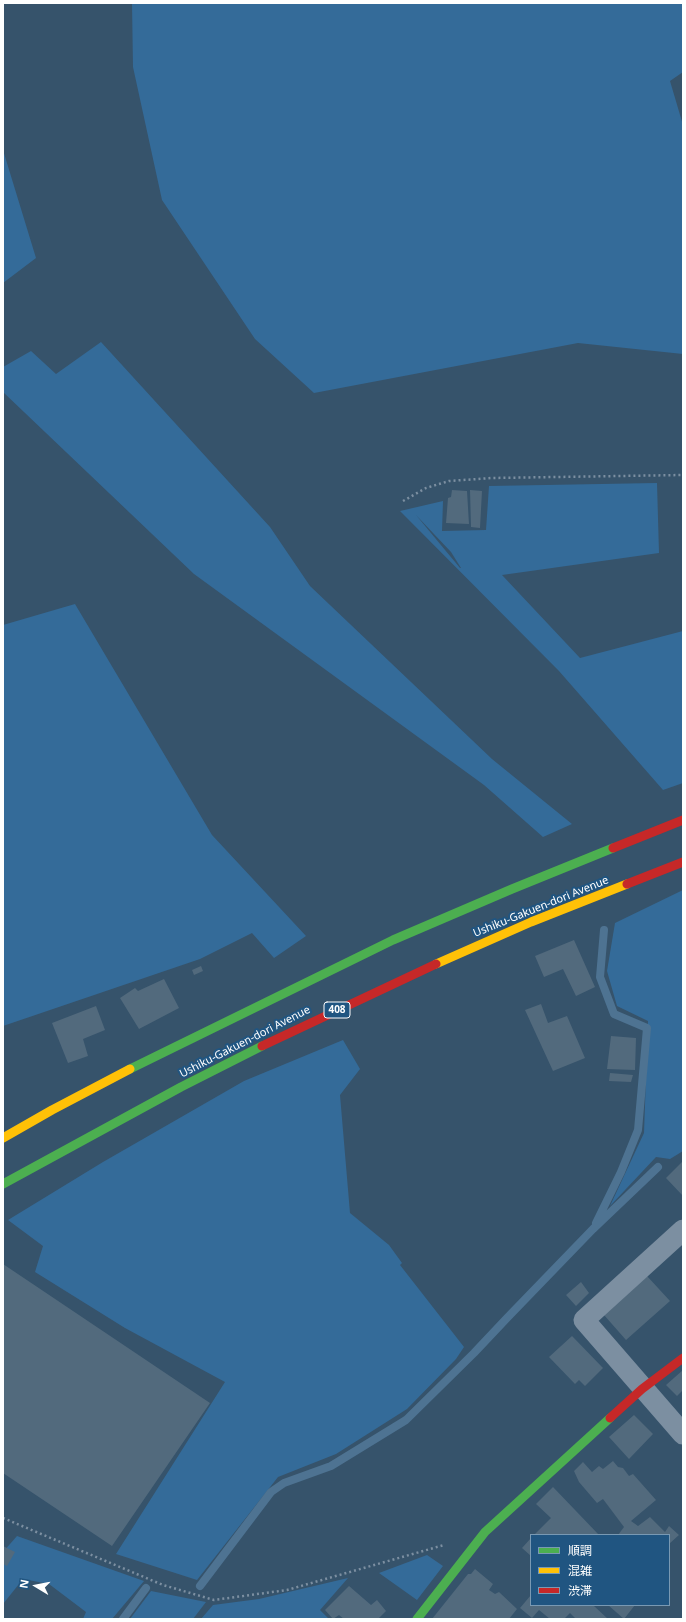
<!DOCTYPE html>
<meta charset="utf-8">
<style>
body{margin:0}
#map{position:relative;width:686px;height:1622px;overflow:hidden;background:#36536b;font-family:"Noto Sans","Noto Sans JP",sans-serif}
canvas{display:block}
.frame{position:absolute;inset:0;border:4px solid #fff;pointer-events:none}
.legend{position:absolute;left:530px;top:1534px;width:140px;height:72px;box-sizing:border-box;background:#205581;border:1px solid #7999b3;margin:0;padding:5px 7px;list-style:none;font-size:12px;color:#fff}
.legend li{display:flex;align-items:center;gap:8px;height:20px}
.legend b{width:20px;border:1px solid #7999b3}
.north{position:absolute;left:16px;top:1566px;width:40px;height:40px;-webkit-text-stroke:3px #205581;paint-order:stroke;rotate:280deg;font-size:11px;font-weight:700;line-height:16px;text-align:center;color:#fff}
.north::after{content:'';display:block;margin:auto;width:14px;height:18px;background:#fff;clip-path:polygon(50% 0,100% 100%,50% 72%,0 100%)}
</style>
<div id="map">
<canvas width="686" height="1622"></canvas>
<div class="frame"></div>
<ul class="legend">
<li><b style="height:5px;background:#4caf50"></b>順調</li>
<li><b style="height:5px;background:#ffc107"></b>混雑</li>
<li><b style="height:5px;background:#c62828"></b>渋滞</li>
</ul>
<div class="north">N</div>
</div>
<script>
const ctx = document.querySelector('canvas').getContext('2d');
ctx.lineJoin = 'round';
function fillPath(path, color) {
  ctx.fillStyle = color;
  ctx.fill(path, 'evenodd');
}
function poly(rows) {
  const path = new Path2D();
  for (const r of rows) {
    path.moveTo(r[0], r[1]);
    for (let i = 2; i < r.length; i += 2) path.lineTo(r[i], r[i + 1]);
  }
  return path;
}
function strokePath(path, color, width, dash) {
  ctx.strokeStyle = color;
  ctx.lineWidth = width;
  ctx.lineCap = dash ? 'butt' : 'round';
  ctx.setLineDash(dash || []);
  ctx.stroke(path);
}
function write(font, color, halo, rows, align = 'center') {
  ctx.font = font + ' "Noto Sans",sans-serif';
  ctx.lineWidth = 4;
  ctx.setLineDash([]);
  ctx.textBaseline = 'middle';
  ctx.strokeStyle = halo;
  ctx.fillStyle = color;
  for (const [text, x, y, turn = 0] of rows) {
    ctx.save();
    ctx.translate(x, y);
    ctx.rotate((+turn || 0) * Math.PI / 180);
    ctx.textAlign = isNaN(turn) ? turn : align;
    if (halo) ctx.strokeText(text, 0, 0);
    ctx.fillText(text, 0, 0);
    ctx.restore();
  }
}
const green = poly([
 [132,3,683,3,683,72,670,81,683,125,683,354,578,343,314,393,255,339,162,200,133,67],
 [3,150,36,258,3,283],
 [101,342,270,527,310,586,492,759,572,824,543,837,484,785,194,574,3,392,3,367,31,351,56,374],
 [657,483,659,553,502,575,580,658,683,631,683,783,663,790,559,671,400,511,443,501,442,531,486,530,489,486],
 [416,515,451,552,461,568,460,568],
 [75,604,212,835,306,936,274,958,252,933,200,959,3,1026,3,625],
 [683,890,683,1151,670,1159,656,1157,610,1206,644,1133,648,1021,617,1006,607,971,615,923],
 [343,1040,360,1069,340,1095,350,1213,389,1245,402,1263,400,1265,464,1347,456,1359,407,1409,336,1454,278,1477,197,1580,116,1554,225,1382,125,1328,35,1272,43,1246,8,1220,103,1162,244,1081],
 [17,1536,144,1581,112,1619,83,1619,86,1612,49,1584,23,1579,3,1604,3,1552],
 [427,1555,443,1566,417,1600,379,1573],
 [348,1578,320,1610,329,1619,201,1619,213,1605,259,1599],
 [151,1591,206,1602,193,1619,130,1619]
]);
const stream = poly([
 [596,1223,621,1172,638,1130,647,1028,614,1014,600,977,604,930],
 [200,1586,271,1492,284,1483,331,1466,406,1420,474,1353,507,1318,593,1229,658,1167],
 [123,1619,146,1588]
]);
const building = poly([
 [452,490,467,491,469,524,446,523,448,498,451,497],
 [470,490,482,491,480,528,471,527],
 [574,940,595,987,576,996,563,969,544,977,535,956],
 [201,966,203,971,194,975,192,970],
 [164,979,179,1008,139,1029,120,998,135,988,138,991],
 [541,1004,548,1023,567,1016,585,1058,553,1071,525,1010],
 [96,1006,105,1030,83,1039,88,1056,68,1063,52,1023],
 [611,1036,636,1038,635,1070,607,1069],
 [610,1073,633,1075,631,1082,609,1081],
 [683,1161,683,1196,666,1178],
 [3,1264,210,1403,112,1546,3,1473],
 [647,1276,670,1301,626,1340,604,1315],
 [581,1282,589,1293,576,1306,566,1295],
 [572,1336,603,1368,585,1386,579,1380,575,1384,549,1357],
 [683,1370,683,1390,677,1396,666,1385],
 [634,1415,653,1434,629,1459,609,1437],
 [613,1461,618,1467,623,1468,629,1476,633,1474,656,1500,631,1521,638,1526,650,1517,665,1532,669,1526,679,1535,669,1544,669,1535,618,1535,624,1527,603,1499,597,1503,579,1482,574,1471,583,1462,592,1472,599,1466,603,1469],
 [553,1487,599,1535,534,1535,551,1518,536,1504],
 [531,1538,531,1556,522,1548],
 [3,1546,15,1552,7,1566,3,1564],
 [475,1569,493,1584,489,1590,495,1594,499,1592,517,1609,509,1619,432,1619,468,1574,471,1574],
 [349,1586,371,1605,377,1600,386,1611,378,1619,344,1619,339,1615,333,1619,325,1610],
 [531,1595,531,1605,595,1605,594,1606,608,1619,576,1619,570,1613,564,1619,550,1619,539,1610,532,1618,520,1608],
 [608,1605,635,1605,624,1619]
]);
const path = poly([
 [403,501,426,488,449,481,492,478,683,475],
 [3,1518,163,1585,214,1600,287,1590,444,1545]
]);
const street = poly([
 [683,1230,584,1320,683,1434]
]);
const fast = poly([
 [130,1069,393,940,512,889,613,848],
 [3,1184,181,1087,262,1046],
 [417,1619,485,1532,610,1418]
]);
const slow = poly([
 [436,964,531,922,627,884],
 [3,1138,52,1110,130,1069]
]);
const jam = poly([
 [613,848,683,820],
 [627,884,683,862],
 [262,1046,436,964],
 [610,1418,642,1389,683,1358]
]);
const shields = [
 [337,1010,26]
];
const shieldNames = [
 ["408",337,1010]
];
const streetNames = [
 ["Ushiku-Gakuen-dori Avenue",541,907,-22],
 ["Ushiku-Gakuen-dori Avenue",245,1042,-27]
];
fillPath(green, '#346b99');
strokePath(stream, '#4e7392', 8);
fillPath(building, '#526a7d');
strokePath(path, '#7c8fa1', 2.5, [2, 3]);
strokePath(street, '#7c8fa1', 21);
strokePath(fast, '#4caf50', 9);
strokePath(slow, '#ffc107', 9);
strokePath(jam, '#c62828', 9);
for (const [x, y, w] of shields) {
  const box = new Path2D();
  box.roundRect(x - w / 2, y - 8, w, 16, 3);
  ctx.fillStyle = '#205581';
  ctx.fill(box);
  strokePath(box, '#fff', 1);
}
write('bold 10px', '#fff', null, shieldNames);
write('11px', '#fff', '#205581', streetNames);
</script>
